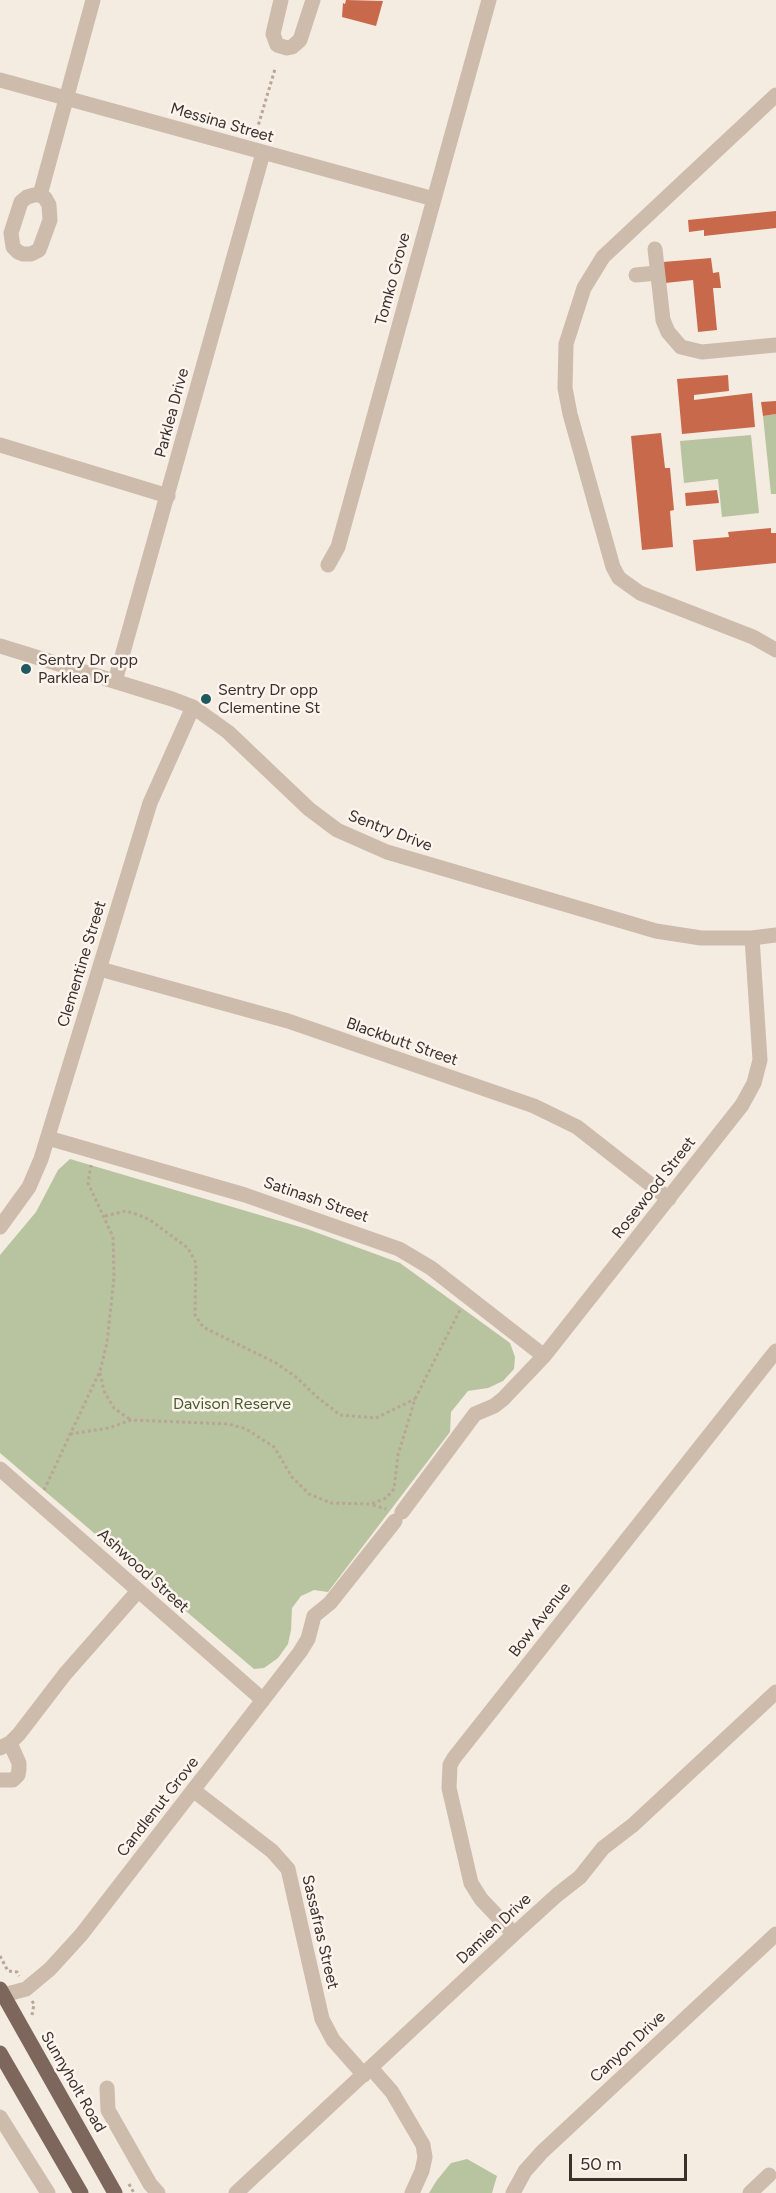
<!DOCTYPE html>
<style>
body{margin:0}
#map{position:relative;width:776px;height:2193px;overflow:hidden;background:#f4ebe1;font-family:Figtree,sans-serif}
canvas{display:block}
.scale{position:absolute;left:569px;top:2154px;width:118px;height:27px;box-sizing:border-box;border:3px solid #3b302b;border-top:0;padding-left:8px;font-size:18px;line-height:21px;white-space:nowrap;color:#3b302b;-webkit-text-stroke:4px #fbf5ee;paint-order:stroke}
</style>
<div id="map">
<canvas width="776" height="2193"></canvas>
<div class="scale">50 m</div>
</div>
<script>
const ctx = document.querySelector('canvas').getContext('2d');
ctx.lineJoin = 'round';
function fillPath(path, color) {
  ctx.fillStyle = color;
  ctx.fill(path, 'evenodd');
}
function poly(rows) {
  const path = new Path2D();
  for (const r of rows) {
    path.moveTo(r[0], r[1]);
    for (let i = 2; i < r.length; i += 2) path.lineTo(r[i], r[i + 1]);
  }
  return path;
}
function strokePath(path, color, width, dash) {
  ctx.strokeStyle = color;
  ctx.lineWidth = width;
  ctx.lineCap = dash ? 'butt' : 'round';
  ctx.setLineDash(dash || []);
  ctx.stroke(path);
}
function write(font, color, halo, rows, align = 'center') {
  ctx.font = font + ' Figtree,sans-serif';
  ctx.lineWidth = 5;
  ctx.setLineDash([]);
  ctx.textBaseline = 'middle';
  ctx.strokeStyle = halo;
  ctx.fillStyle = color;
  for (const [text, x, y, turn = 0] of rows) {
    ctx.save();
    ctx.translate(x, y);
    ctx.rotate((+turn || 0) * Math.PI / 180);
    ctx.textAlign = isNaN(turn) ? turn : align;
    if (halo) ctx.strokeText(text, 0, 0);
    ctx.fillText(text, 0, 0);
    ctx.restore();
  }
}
const green = poly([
 [776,414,776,494,771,494,763,416],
 [751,435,759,513,722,517,718,479,684,483,680,441],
 [70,1159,307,1229,400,1263,510,1343,515,1357,514,1369,503,1381,488,1388,468,1391,451,1412,450,1432,328,1592,314,1590,301,1596,292,1608,291,1630,288,1644,278,1658,264,1668,254,1669,0,1453,0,1255,36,1212,58,1170],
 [467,2159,497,2176,492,2193,429,2193,437,2180,451,2163]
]);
const building = poly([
 [346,0,383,1,376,26,342,17,343,3,345,4],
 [776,211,776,228,704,236,704,230,689,232,688,220],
 [711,258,713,273,719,272,721,288,713,288,717,330,698,332,693,280,665,283,663,262],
 [728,375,729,391,694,395,694,400,752,393,755,427,682,434,677,379],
 [776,401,776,414,763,416,761,402],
 [661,433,665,468,670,468,674,510,670,511,673,547,642,550,631,436],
 [717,490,719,503,686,506,685,493],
 [771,528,771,533,776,533,776,563,696,571,693,540,729,537,728,532]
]);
const path = poly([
 [255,136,275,69],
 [105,1216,126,1211,139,1215,150,1220,188,1248,196,1263,195,1315,203,1327,276,1363,296,1377,317,1397,340,1415,376,1418,415,1399],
 [100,1373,104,1391,114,1408,131,1420],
 [70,1434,109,1428,131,1420,229,1424,246,1429,274,1447,292,1477,309,1494,331,1503,371,1504,386,1498,394,1489,398,1455,415,1399,460,1310],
 [44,1490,100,1371,107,1343,114,1277,113,1237,88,1183,91,1165],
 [373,1505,386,1509],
 [0,1956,8,1971,17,1972,19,1976],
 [32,2001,34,2004,32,2015],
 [129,2184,134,2193]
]);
const minor = poly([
 [281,0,273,34,277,45,287,48,292,47,300,40,313,0],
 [0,80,434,199],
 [776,95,603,257,584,288,566,344,565,388,570,414,613,567,619,578,640,593,753,637,776,650],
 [34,195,40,195,45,198,49,205,50,220,39,250,31,254,23,254,18,252,13,247,11,233,21,202,27,197,34,195],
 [40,195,93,0],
 [655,249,663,320,668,332,681,347,702,352,776,345],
 [636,275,657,273],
 [0,445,168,496],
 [328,565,338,547,489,0],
 [0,646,172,699,193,707,228,732,309,809,337,830,387,852,656,931,701,938,752,938,776,935],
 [115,681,263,153],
 [100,969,288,1021,534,1106,577,1127,669,1199],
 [48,1138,245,1195,399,1249,431,1268,544,1356],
 [0,1227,29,1187,41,1159,150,803,193,707],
 [0,1469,263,1700],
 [402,1512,475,1414,494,1406,503,1399,544,1356,742,1105,754,1083,760,1060,752,938],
 [0,1748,10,1743,19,1734,65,1674,138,1591],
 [0,1780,13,1780,18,1775,19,1769,19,1763,10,1743],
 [193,1790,272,1851,288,1869,322,2019,333,2040,364,2075],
 [514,1934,481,1899,471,1883,449,1788,450,1765,454,1758,776,1351],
 [0,1996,26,1989,50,1969,81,1935,300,1652,308,1639,314,1616,330,1603,395,1521],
 [371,2068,392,2092,423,2145,425,2157,422,2171,412,2193],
 [107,2088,108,2110,150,2184,158,2193],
 [0,2117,48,2193],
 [236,2193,514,1934,557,1895,580,1877,603,1848,633,1825,776,1692],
 [513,2193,525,2171,542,2152,776,1934],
 [750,2193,769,2175]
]);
const major = poly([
 [0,1989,115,2193],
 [0,2053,81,2193]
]);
const markers = [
 [26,669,6,"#1f5a5e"],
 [206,699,6,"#1f5a5e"]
];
const streetNames = [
 ["Messina Street",222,123,16],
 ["Tomko Grove",393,279,-75],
 ["Parklea Drive",172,413,-75],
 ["Sentry Drive",390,831,21],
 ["Clementine Street",82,964,-73],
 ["Blackbutt Street",402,1042,19],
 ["Rosewood Street",654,1188,-52],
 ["Satinash Street",316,1200,19],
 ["Ashwood Street",143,1571,42],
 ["Bow Avenue",540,1620,-52],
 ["Candlenut Grove",158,1807,-52],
 ["Damien Drive",494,1929,-43],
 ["Sassafras Street",320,1932,77],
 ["Canyon Drive",628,2047,-43],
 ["Sunnyholt Road",73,2082,60]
];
const poiNames = [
 ["Sentry Dr opp",38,660],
 ["Parklea Dr",38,678],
 ["Sentry Dr opp",218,690],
 ["Clementine St",218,708]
];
const parkNames = [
 ["Davison Reserve",232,1404]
];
fillPath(green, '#b8c4a0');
fillPath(building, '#c8694b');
strokePath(path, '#b9a596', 3, [3, 3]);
strokePath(minor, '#cdbbac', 15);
strokePath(major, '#7d675c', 15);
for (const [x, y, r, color] of markers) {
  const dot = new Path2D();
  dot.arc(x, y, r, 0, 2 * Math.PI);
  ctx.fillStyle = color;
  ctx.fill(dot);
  strokePath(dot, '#fbf5ee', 2);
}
write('16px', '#3b302b', '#fbf5ee', streetNames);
write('16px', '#3b302b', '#fbf5ee', poiNames, 'left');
write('16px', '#4a5a2e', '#fbf5ee', parkNames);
</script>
